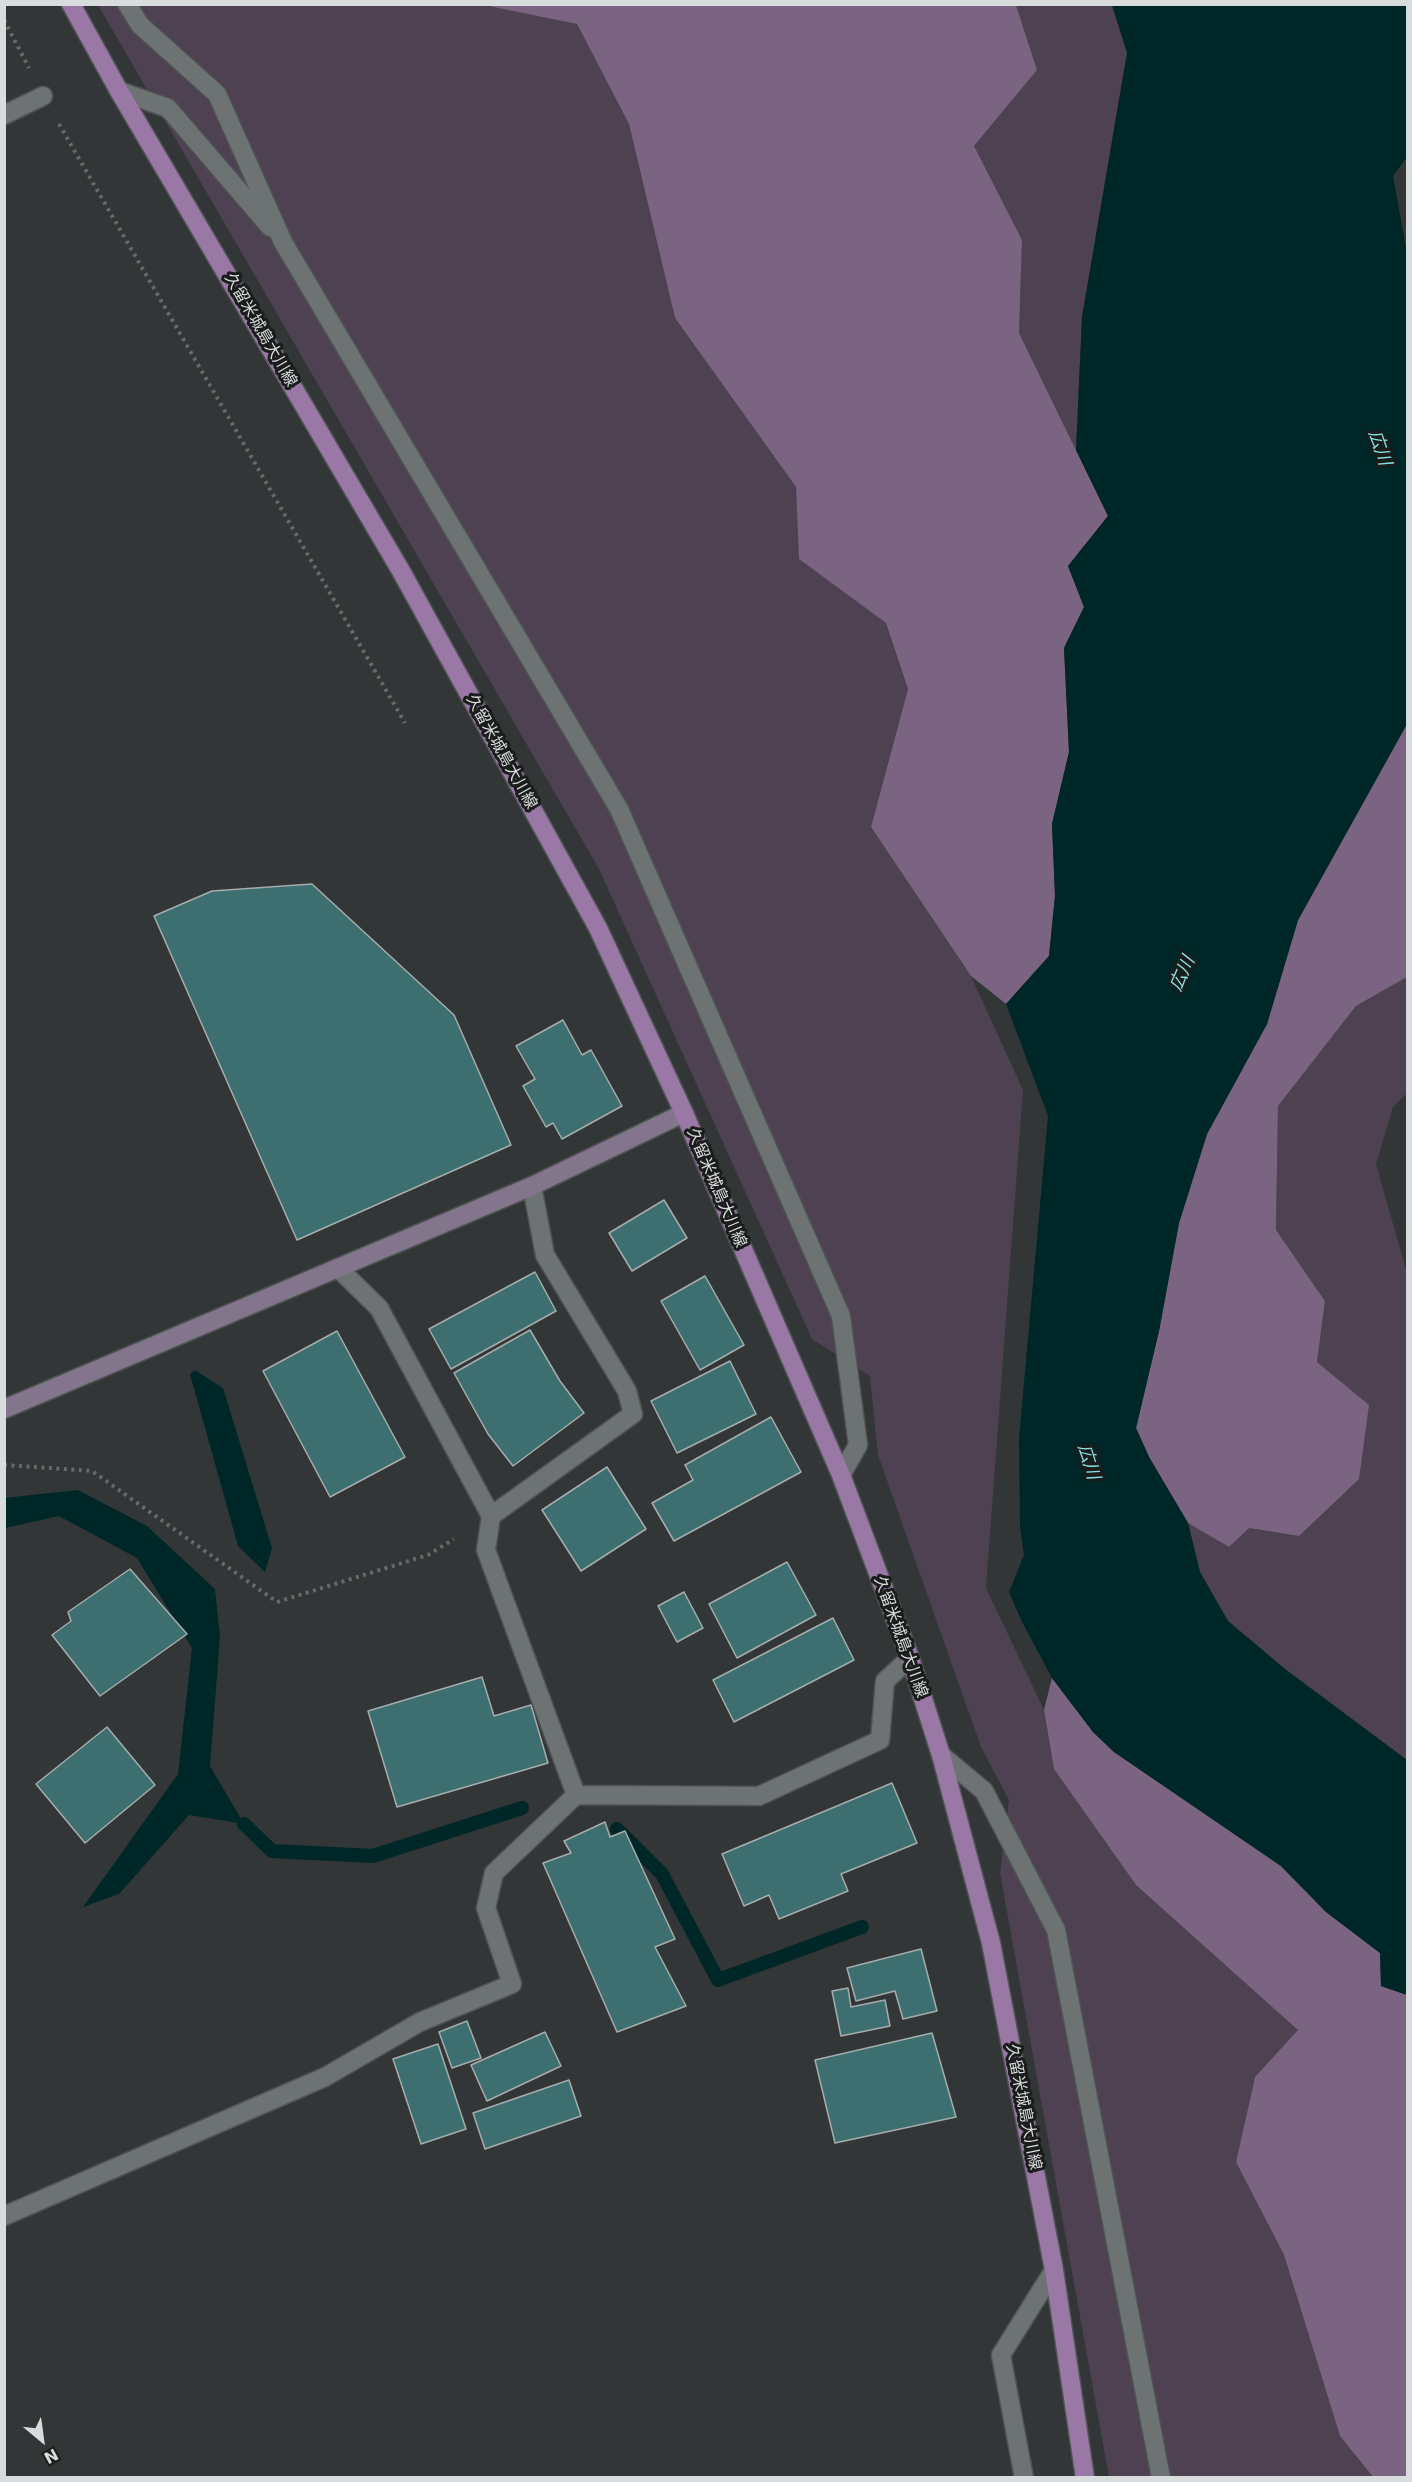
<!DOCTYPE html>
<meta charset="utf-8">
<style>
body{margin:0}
#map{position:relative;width:1412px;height:2482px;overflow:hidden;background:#323636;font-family:"DejaVu Sans",sans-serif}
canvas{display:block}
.frame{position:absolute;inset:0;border:6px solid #d9dcdc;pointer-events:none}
.north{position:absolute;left:12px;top:2410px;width:60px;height:60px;-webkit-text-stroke:4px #1b1d1d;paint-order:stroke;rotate:151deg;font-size:16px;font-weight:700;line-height:24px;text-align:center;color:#d9dcdc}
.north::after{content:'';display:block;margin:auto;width:21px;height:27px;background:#d9dcdc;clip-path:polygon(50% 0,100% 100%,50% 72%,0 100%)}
</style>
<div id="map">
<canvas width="1412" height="2482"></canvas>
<div class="frame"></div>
<div class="north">N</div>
</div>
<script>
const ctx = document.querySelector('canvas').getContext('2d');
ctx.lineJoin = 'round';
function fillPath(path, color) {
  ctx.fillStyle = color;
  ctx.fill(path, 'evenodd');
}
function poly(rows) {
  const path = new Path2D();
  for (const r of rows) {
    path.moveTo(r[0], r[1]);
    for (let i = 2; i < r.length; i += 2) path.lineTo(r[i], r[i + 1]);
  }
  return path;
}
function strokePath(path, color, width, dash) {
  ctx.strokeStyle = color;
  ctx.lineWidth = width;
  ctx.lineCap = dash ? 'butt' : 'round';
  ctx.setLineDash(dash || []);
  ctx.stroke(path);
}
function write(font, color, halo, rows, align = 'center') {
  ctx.font = font + ' "DejaVu Sans","Noto Sans JP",sans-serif';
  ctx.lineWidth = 6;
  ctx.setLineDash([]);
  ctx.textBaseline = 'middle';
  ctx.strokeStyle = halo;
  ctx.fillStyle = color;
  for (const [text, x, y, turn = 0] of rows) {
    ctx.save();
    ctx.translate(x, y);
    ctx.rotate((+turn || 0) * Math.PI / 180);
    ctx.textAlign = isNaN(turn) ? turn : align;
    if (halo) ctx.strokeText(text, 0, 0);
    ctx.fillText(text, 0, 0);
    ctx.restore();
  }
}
const green = poly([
 [484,4,577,24,629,124,675,318,796,487,800,559,886,623,908,689,871,827,971,976,1023,1090,986,1588,1044,1710,1054,1769,1136,1885,1299,2030,1255,2077,1236,2162,1284,2255,1340,2436,1373,2477,1109,2477,1000,1873,1009,1800,981,1747,878,1455,870,1376,812,1339,599,869,98,5],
 [1016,5,1112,5,1127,53,1082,317,1076,450,1019,333,1022,240,974,146,1037,70],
 [1407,977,1407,1093,1393,1107,1376,1164,1407,1273,1407,1760,1285,1669,1228,1621,1200,1572,1188,1523,1229,1547,1248,1528,1299,1536,1369,1405,1317,1362,1325,1301,1276,1230,1278,1106,1356,1006]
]);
const forest = poly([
 [484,5,1016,5,1037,70,974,146,1022,240,1019,333,1108,516,1068,566,1084,607,1064,648,1069,752,1052,824,1055,896,1049,956,1006,1004,971,976,871,827,908,689,886,623,799,559,796,487,675,318,629,124,577,24],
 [1407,724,1407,977,1356,1006,1278,1106,1276,1230,1325,1301,1317,1362,1369,1405,1359,1479,1299,1536,1249,1528,1229,1547,1188,1523,1149,1457,1136,1428,1159,1331,1179,1223,1207,1134,1267,1024,1298,920],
 [1052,1678,1093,1732,1114,1752,1281,1866,1326,1912,1380,1953,1381,1986,1407,1995,1407,2477,1373,2477,1340,2436,1284,2255,1236,2162,1255,2077,1298,2030,1136,1885,1054,1769,1044,1710]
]);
const water = poly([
 [1112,5,1407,5,1407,157,1393,176,1408,259,1407,724,1298,920,1267,1024,1207,1134,1179,1223,1159,1331,1136,1428,1149,1457,1188,1523,1200,1572,1228,1621,1285,1669,1407,1760,1407,1995,1381,1986,1380,1953,1326,1912,1281,1866,1114,1752,1093,1732,1052,1678,1022,1622,1009,1592,1024,1555,1020,1527,1019,1438,1048,1116,1006,1004,1049,956,1055,896,1052,824,1069,752,1064,648,1084,607,1068,566,1108,516,1076,450,1082,317,1127,53],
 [195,1370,223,1388,272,1548,265,1572,238,1546,190,1374],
 [78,1490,147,1526,215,1589,220,1637,210,1766,244,1824,189,1815,119,1894,83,1907,178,1774,192,1648,137,1558,59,1516,5,1528,4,1498]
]);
const stream = poly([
 [244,1824,272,1851,373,1856,522,1808],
 [617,1829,662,1874,718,1980,862,1927]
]);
const building = poly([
 [312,884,454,1015,511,1145,297,1240,154,916,212,891,312,884],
 [563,1020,582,1055,591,1050,622,1106,562,1139,553,1123,546,1127,523,1086,535,1079,516,1046,563,1020],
 [664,1200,687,1238,632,1271,609,1233,664,1200],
 [535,1272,556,1311,451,1369,429,1329,535,1272],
 [705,1276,744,1345,700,1370,661,1301,705,1276],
 [530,1330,560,1381,584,1413,513,1466,488,1434,454,1373,530,1330],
 [337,1331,405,1457,330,1497,263,1371,337,1331],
 [730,1361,756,1414,677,1453,651,1401,730,1361],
 [771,1417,801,1472,674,1541,652,1503,693,1480,685,1465,771,1417],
 [607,1467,646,1529,581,1571,542,1510,607,1467],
 [787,1562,816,1615,737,1658,709,1604,787,1562],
 [130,1569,187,1634,100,1696,52,1635,71,1621,68,1612,130,1569],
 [684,1592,703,1628,677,1642,658,1606,684,1592],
 [833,1618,854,1660,734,1722,713,1680,833,1618],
 [482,1677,494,1716,531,1705,548,1763,397,1807,368,1711,482,1677],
 [107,1727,155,1785,85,1843,36,1784,107,1727],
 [892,1783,917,1843,841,1874,848,1891,779,1919,769,1895,744,1906,722,1854,892,1783],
 [605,1822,610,1837,625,1831,675,1939,655,1947,686,2006,617,2032,543,1863,571,1853,564,1841,605,1822],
 [921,1949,937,2011,903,2019,895,1991,856,2001,847,1968,921,1949],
 [848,1988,851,2007,885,2000,890,2026,841,2036,832,1991,848,1988],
 [467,2021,481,2058,452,2068,439,2032,467,2021],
 [545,2032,561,2066,487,2101,471,2065,545,2032],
 [932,2033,956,2117,835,2143,815,2060,932,2033],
 [438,2044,466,2129,421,2144,393,2059,438,2044],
 [569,2080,581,2116,485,2149,473,2113,569,2080]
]);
const path = poly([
 [4,20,29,68],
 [59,124,405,723],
 [4,1465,92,1471,277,1602,428,1555,454,1539]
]);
const lane = poly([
 [127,4,140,25,217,94,283,242,619,809,841,1316,858,1445,841,1475],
 [119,91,168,108,270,227],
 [338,1268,379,1308,491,1516],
 [941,1755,984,1791,1056,1930,1161,2478],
 [576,1795,759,1796,880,1740,885,1681,910,1658],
 [325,2077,420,2022,512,1984,486,1908,494,1873,576,1795,486,1550,491,1516,633,1414,627,1391,545,1255,532,1186],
 [1024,2478,1001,2355,1054,2270]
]);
const street = poly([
 [4,115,43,96],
 [4,2216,325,2077]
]);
const secondary = poly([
 [4,1409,532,1186,684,1113]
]);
const primary = poly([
 [71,4,119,91,401,571,598,928,684,1113,841,1475,910,1658,941,1755,991,1943,1054,2270,1085,2478]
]);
const streetNames = [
 ["久留米城島大川線",260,330,60],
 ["久留米城島大川線",501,752,61],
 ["久留米城島大川線",716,1188,67],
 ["久留米城島大川線",900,1637,70],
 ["久留米城島大川線",1023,2107,79]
];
const waterNames = [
 ["広川",1379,448,71],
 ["広川",1183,974,-66],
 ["広川",1088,1462,73]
];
fillPath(green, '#4e4152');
fillPath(forest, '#7b6482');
fillPath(water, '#002728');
strokePath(stream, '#002728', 14);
fillPath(building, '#3d6f71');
strokePath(building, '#a7acac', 1.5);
strokePath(lane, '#4f5353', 21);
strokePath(street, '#4f5353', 21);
strokePath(secondary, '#4f5353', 21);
strokePath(primary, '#4f5353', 21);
strokePath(path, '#676a6a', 4, [3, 4.5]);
strokePath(lane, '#6d7272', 18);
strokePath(street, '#6d7272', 18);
strokePath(secondary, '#83758c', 18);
strokePath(primary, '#9978a6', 18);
write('16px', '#d9dcdc', '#1b1d1d', streetNames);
write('italic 18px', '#88dfe2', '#1b1d1d', waterNames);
</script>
